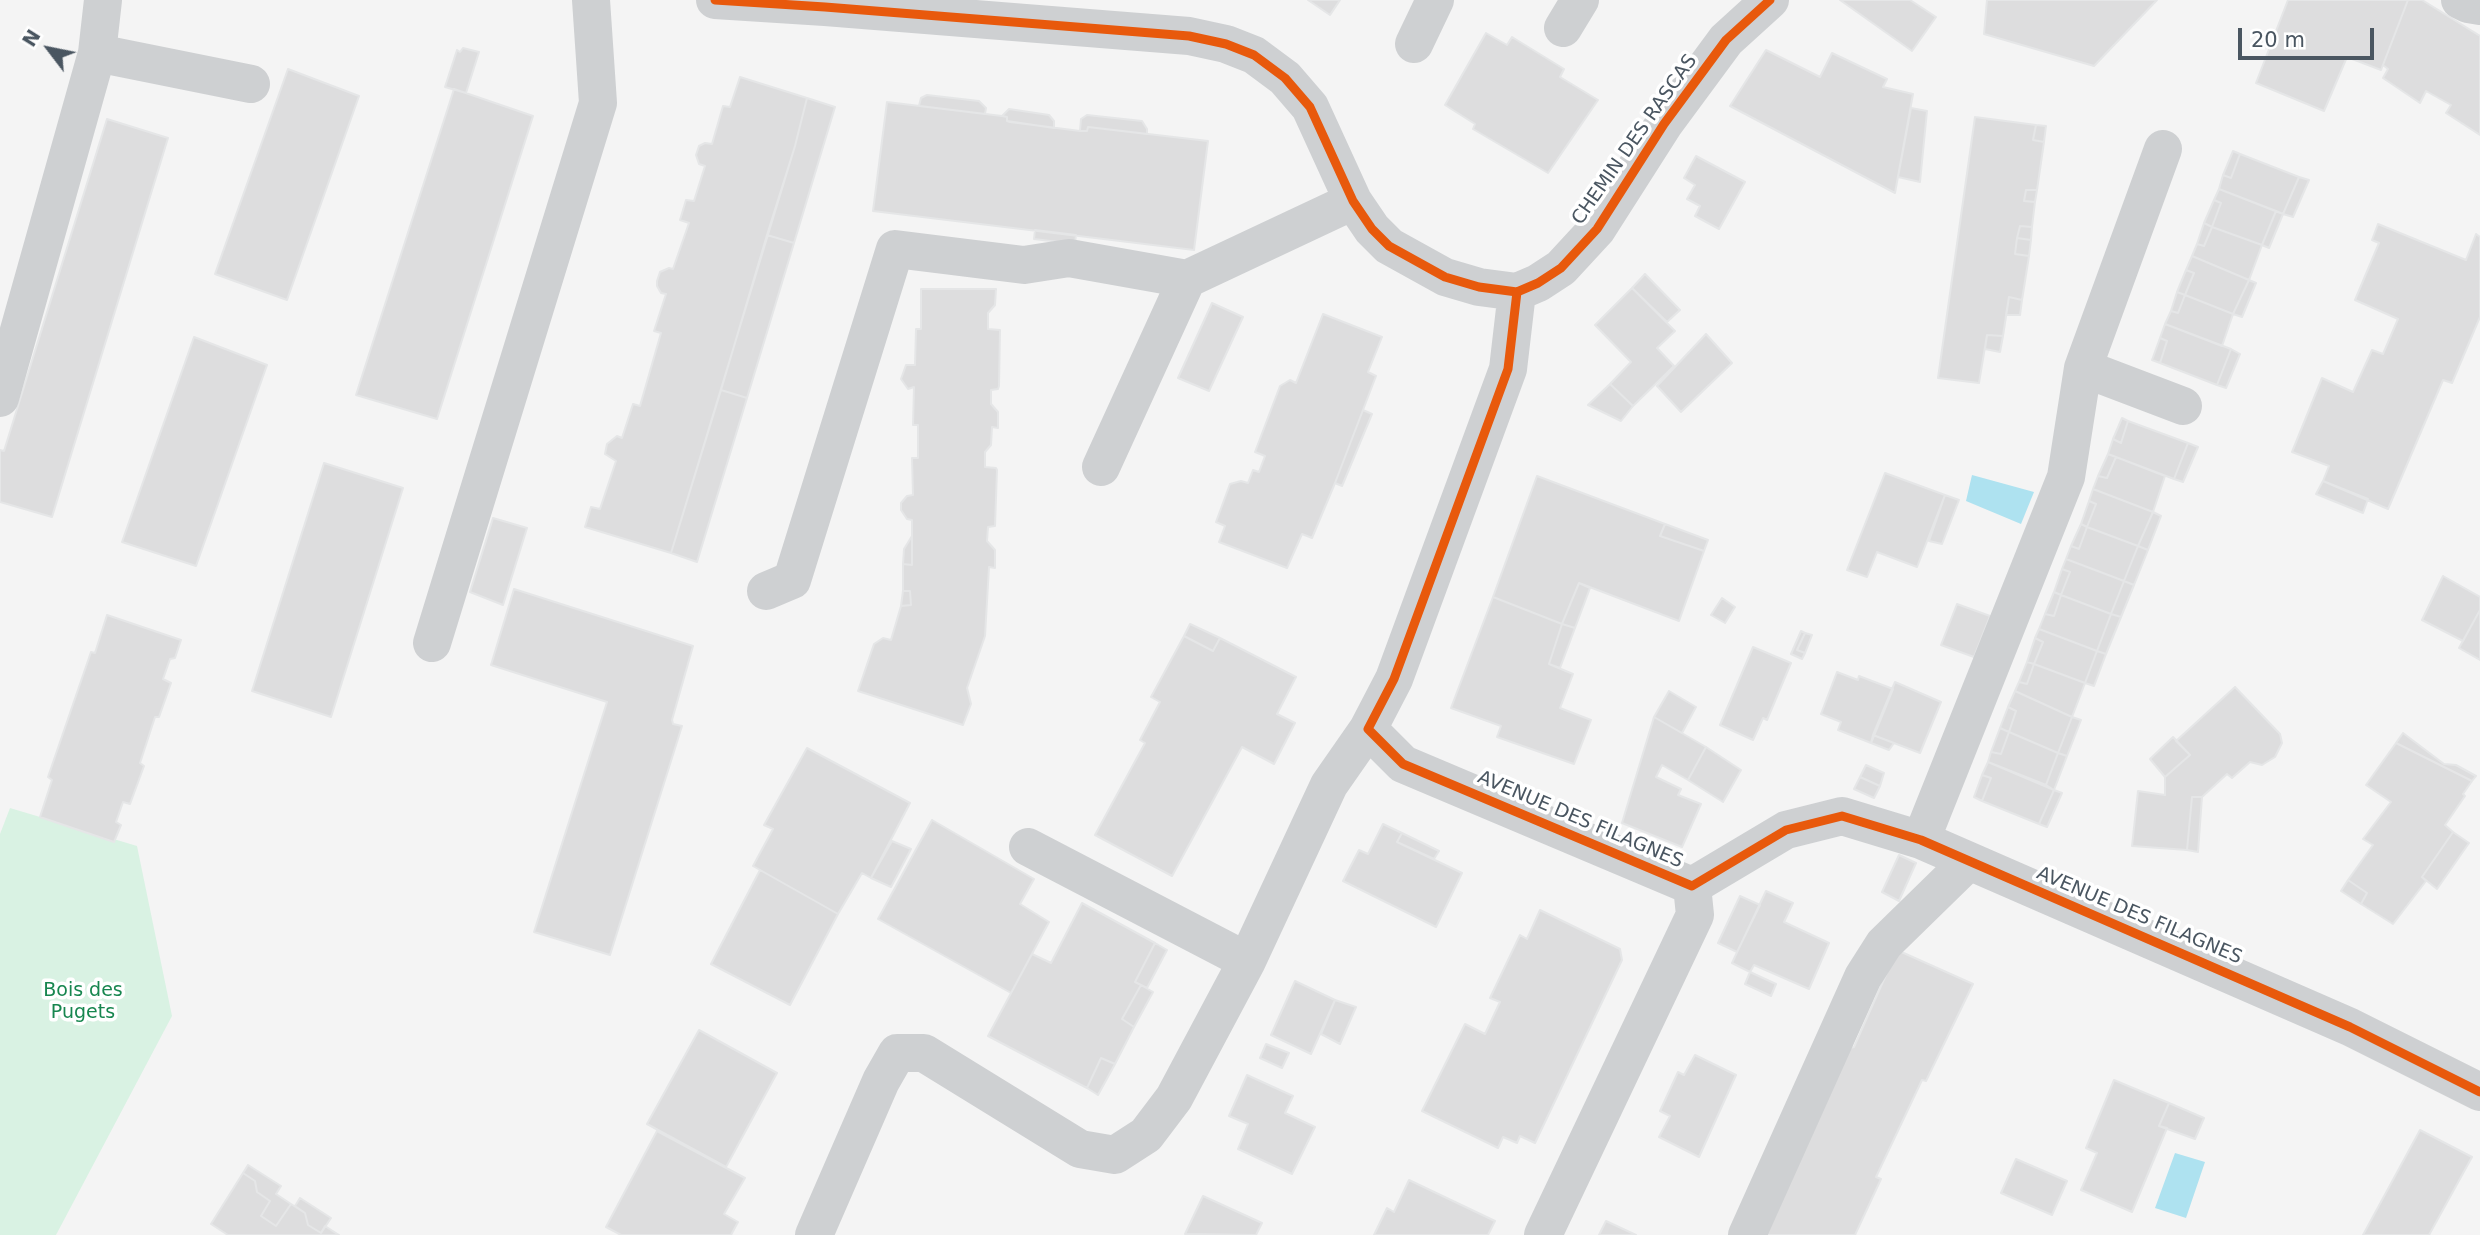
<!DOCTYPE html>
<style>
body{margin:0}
#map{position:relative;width:2480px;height:1235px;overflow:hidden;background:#f4f4f4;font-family:"DejaVu Sans",sans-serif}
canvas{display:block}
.north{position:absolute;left:14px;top:14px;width:70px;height:70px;-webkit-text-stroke:5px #fff;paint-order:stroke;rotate:302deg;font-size:19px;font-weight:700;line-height:28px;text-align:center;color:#4a5661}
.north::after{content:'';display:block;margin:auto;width:24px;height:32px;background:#4a5661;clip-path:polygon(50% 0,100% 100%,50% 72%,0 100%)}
.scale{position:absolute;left:2238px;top:28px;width:136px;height:32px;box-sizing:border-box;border:4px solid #4a5661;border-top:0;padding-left:9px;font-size:21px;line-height:24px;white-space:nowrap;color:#4a5661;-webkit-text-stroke:5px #fff;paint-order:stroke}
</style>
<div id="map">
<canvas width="2480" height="1235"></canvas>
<div class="north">N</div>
<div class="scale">20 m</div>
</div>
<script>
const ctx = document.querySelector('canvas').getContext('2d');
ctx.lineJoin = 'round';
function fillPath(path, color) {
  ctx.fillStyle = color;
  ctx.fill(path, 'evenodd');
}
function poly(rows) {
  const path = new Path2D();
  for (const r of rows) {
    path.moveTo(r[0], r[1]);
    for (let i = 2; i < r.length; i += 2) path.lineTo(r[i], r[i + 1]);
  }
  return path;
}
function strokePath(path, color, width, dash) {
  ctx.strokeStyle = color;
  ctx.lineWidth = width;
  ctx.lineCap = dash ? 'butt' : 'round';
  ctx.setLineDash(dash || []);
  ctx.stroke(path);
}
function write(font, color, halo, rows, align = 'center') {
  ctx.font = font + ' "DejaVu Sans",sans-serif';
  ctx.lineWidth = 7;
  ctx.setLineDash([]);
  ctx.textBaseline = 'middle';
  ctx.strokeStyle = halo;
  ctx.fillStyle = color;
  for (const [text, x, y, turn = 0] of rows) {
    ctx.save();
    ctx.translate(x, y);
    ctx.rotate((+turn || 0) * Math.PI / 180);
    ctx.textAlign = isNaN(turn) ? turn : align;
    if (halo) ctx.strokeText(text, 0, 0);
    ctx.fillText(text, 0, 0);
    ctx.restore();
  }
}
const green = poly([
 [10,808,137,846,172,1016,56,1235,0,1235,0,834]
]);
const water = poly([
 [1972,475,2034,492,2021,524,1966,501],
 [2175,1153,2205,1162,2186,1218,2155,1208]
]);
const building = poly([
 [1308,0,1340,0,1330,15,1308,0],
 [1840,0,1910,0,1936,17,1912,51,1840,0],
 [1987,0,2157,0,2094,66,1984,34,1987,0],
 [2288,0,2408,0,2381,70,2347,57,2324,111,2256,83,2288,0],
 [2408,0,2422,0,2480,36,2480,135,2446,113,2451,105,2426,91,2420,103,2383,78,2388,69,2383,65,2408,0],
 [1486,33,1507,45,1512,37,1564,69,1560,77,1598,100,1548,173,1473,129,1475,124,1445,105,1486,33],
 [463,48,479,52,466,93,445,87,457,50,460,52,463,48],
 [1766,50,1820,77,1832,53,1887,79,1883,87,1913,94,1895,193,1730,106,1766,50],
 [288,69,359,96,287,300,215,274,288,69],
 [740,77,807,98,795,146,671,553,585,527,591,507,600,509,616,461,605,454,607,444,617,436,622,438,633,404,640,406,661,333,654,331,666,294,661,293,657,286,657,281,660,272,669,268,673,269,689,223,680,220,686,200,694,201,705,166,699,164,696,155,699,146,705,143,712,144,723,106,730,107,740,77],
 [454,89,533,116,437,419,356,395,454,89],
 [927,95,979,101,986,108,985,114,919,106,921,98,927,95],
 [807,98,835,107,794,243,767,235,795,146,807,98],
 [887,102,1002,116,1007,117,1007,121,1010,122,1080,131,1087,131,1088,127,1208,141,1194,250,873,211,887,102],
 [1911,108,1927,111,1920,182,1898,177,1911,108],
 [1009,109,1049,115,1054,121,1054,128,1007,121,1007,117,1002,116,1009,109],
 [1087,115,1142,121,1147,129,1147,134,1088,127,1087,131,1080,131,1081,119,1087,115],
 [1975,117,2036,125,2033,140,2044,142,2037,190,2026,190,2024,201,2035,202,2032,227,2020,226,2017,238,2015,254,2029,256,2022,300,2009,297,2003,336,1987,335,1979,383,1938,378,1975,117],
 [107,119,168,138,52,517,0,502,0,450,4,451,107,119],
 [2036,125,2046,126,2044,142,2033,140,2036,125],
 [2233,151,2240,154,2231,178,2223,175,2233,151],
 [2240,154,2299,177,2283,214,2219,189,2223,175,2231,178,2240,154],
 [1696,156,1745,182,1719,229,1695,216,1700,206,1687,199,1695,185,1684,178,1696,156],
 [2299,177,2309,180,2293,217,2283,214,2299,177],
 [2219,189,2276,211,2262,245,2212,227,2221,203,2214,200,2219,189],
 [2026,190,2037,190,2035,202,2024,201,2026,190],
 [2214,200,2221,203,2212,227,2204,223,2214,200],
 [2276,211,2283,214,2269,248,2262,245,2276,211],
 [2204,223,2212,227,2204,246,2197,244,2204,223],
 [2378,224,2466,260,2476,234,2480,237,2480,317,2452,383,2443,380,2388,509,2323,481,2329,466,2292,452,2322,378,2353,392,2372,350,2383,354,2398,319,2355,300,2379,243,2372,240,2378,224],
 [2020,226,2032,227,2031,240,2017,238,2020,226],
 [2212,227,2262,245,2249,280,2192,256,2197,244,2204,246,2212,227],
 [1035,230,1076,235,1075,244,1034,239,1035,230],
 [767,235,794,243,747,398,721,390,767,235],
 [2017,238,2031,240,2029,256,2015,254,2017,238],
 [2192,256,2249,280,2233,314,2185,295,2194,273,2186,270,2192,256],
 [2186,270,2194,273,2185,295,2177,292,2186,270],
 [1645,274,1680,310,1667,322,1632,288,1645,274],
 [2249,280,2256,283,2242,317,2233,314,2249,280],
 [1632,288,1675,331,1657,348,1674,366,1633,406,1610,384,1631,362,1595,325,1632,288],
 [921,289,996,289,995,305,988,313,988,329,1000,330,999,386,998,389,991,390,991,404,998,412,998,428,992,427,991,445,985,452,985,467,996,468,997,470,995,526,988,527,987,541,995,550,995,568,989,567,985,636,967,688,971,704,963,725,858,691,874,644,883,638,891,640,901,606,911,605,910,591,903,591,903,564,912,565,912,520,907,519,901,510,901,503,907,496,913,495,912,458,918,458,918,425,913,425,914,387,908,389,901,379,906,365,915,365,916,329,921,329,921,289],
 [2177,292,2185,295,2178,313,2171,311,2177,292],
 [2185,295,2233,314,2222,346,2165,324,2171,311,2178,313,2185,295],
 [2009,297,2022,300,2020,315,2006,315,2009,297],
 [1212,303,1243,317,1209,391,1178,378,1212,303],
 [1323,314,1382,337,1368,372,1376,376,1335,483,1312,538,1302,534,1287,568,1219,542,1225,526,1216,522,1230,484,1241,481,1248,483,1253,470,1259,472,1265,456,1255,452,1280,386,1290,380,1296,383,1323,314],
 [2165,324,2231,349,2217,385,2160,363,2167,341,2160,338,2165,324],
 [1706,334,1732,363,1681,412,1657,386,1706,334],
 [1987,335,2003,336,2000,352,1985,349,1987,335],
 [194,337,267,365,196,566,122,542,194,337],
 [2160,338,2167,341,2160,363,2152,360,2160,338],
 [2231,349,2240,354,2226,388,2217,385,2231,349],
 [1610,384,1633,406,1621,421,1588,405,1610,384],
 [721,390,747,398,697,562,671,553,721,390],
 [1363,410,1372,414,1342,486,1335,483,1363,410],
 [2122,418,2128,421,2121,443,2113,439,2122,418],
 [2128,421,2188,443,2174,479,2108,454,2113,439,2121,443,2128,421],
 [2188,443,2198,447,2183,482,2174,479,2188,443],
 [2108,454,2116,457,2107,478,2098,476,2108,454],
 [2116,457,2165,476,2153,512,2093,489,2098,476,2107,478,2116,457],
 [324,463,403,488,331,717,252,691,324,463],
 [1885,473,1945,495,1917,567,1877,552,1867,577,1847,570,1885,473],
 [1537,476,1665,524,1660,536,1704,551,1679,621,1579,583,1562,624,1493,597,1537,476],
 [2323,481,2368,499,2363,513,2316,494,2323,481],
 [2093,489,2153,512,2138,546,2087,527,2096,504,2089,501,2093,489],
 [1945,495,1959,500,1942,544,1929,541,1945,495],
 [2089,501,2096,504,2087,527,2081,524,2089,501],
 [2153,512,2161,516,2148,550,2138,546,2153,512],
 [493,518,527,528,503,605,470,592,493,518],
 [1665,524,1708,540,1704,551,1660,536,1665,524],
 [2081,524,2087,527,2079,549,2071,546,2081,524],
 [2087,527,2138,546,2124,581,2066,559,2071,546,2079,549,2087,527],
 [912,536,912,565,903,564,904,549,912,536],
 [2138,546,2148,550,2134,585,2124,581,2138,546],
 [2066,559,2124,581,2111,614,2061,595,2070,572,2062,569,2066,559],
 [2062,569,2070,572,2061,595,2054,592,2062,569],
 [2443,576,2480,597,2480,610,2463,641,2422,620,2443,576],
 [2124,581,2134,585,2121,617,2111,614,2124,581],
 [1579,583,1590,588,1575,628,1562,624,1579,583],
 [514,589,693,646,672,720,673,724,682,726,610,955,534,932,607,702,491,665,514,589],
 [903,591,910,591,911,605,901,606,903,591],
 [2054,592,2061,595,2054,616,2045,614,2054,592],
 [2061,595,2111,614,2097,651,2039,629,2045,614,2054,616,2061,595],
 [1493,597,1562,624,1549,664,1573,674,1560,708,1591,720,1574,764,1497,737,1501,726,1451,708,1493,597],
 [1722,598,1735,607,1725,623,1711,615,1722,598],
 [1957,604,1990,616,1974,657,1941,645,1957,604],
 [2480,610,2480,660,2459,648,2480,610],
 [2111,614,2121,617,2106,654,2097,651,2111,614],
 [107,615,181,640,175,658,170,659,163,679,171,683,159,717,155,717,140,763,144,766,130,804,123,802,116,822,121,825,114,842,40,817,52,780,48,777,91,652,95,653,107,615],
 [1190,624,1220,638,1213,651,1184,636,1190,624],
 [1562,624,1575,628,1560,668,1549,664,1562,624],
 [2039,629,2097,651,2085,683,2034,664,2043,642,2035,638,2039,629],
 [1801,631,1805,633,1797,650,1805,653,1802,659,1791,654,1801,631],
 [1805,633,1812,635,1805,653,1797,650,1805,633],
 [1184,636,1213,651,1220,638,1296,677,1277,714,1295,723,1274,764,1242,747,1172,876,1095,835,1145,743,1140,740,1160,702,1151,697,1184,636],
 [2035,638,2043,642,2034,664,2027,662,2035,638],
 [1753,647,1791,663,1767,720,1763,718,1753,740,1720,725,1753,647],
 [2097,651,2106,654,2094,686,2085,683,2097,651],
 [2027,662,2034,664,2027,684,2019,682,2027,662],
 [2034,664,2085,683,2072,717,2015,691,2019,682,2027,684,2034,664],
 [1837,672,1858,680,1859,676,1893,689,1871,743,1838,730,1841,722,1821,714,1837,672],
 [1895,682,1941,702,1920,753,1873,735,1895,682],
 [2235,687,2280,734,2282,743,2275,757,2262,765,2250,762,2232,778,2227,774,2202,797,2192,797,2187,850,2132,846,2138,791,2165,795,2165,777,2190,755,2176,741,2235,687],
 [1669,691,1696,707,1682,733,1654,717,1669,691],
 [2015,691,2072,717,2058,753,2009,732,2016,711,2008,707,2015,691],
 [2008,707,2016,711,2009,732,2000,728,2008,707],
 [1654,717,1706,747,1688,780,1662,765,1656,777,1681,789,1678,795,1701,804,1682,847,1622,823,1654,717],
 [2072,717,2081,720,2067,756,2058,753,2072,717],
 [2000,728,2009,732,2001,754,1991,752,2000,728],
 [2009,732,2058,753,2046,785,1988,762,1991,752,2001,754,2009,732],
 [2403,733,2444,764,2456,765,2476,776,2472,781,2396,743,2403,733],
 [1873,735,1894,743,1889,750,1871,743,1873,735],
 [2173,737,2190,755,2165,777,2150,759,2173,737],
 [2396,743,2472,781,2463,794,2465,796,2445,825,2453,832,2422,877,2426,881,2393,924,2361,904,2367,893,2348,880,2373,845,2363,839,2391,802,2366,785,2396,743],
 [1706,747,1741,770,1723,802,1688,780,1706,747],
 [807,748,910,803,871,878,862,873,838,914,753,866,773,829,764,825,807,748],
 [2058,753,2067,756,2054,790,2046,785,2058,753],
 [1988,762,2054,790,2039,824,1982,801,1991,778,1982,775,1988,762],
 [1866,765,1884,773,1880,786,1860,777,1866,765],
 [1982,775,1991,778,1982,801,1974,797,1982,775],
 [1860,777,1880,786,1874,798,1854,789,1860,777],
 [2054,790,2062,793,2047,827,2039,824,2054,790],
 [2192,797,2202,797,2198,852,2187,850,2192,797],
 [932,820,1034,879,1020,904,1049,922,1011,993,878,919,932,820],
 [1383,824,1402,833,1397,842,1462,873,1436,927,1343,881,1359,850,1368,854,1383,824],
 [2453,832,2469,843,2437,889,2422,877,2453,832],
 [1402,833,1439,851,1434,859,1397,842,1402,833],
 [892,841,911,849,891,887,871,878,892,841],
 [1899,855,1916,863,1899,901,1882,892,1899,855],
 [760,870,838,914,790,1005,711,964,760,870],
 [2348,880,2367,893,2361,904,2341,891,2348,880],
 [1766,891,1793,903,1784,922,1829,943,1809,989,1754,965,1750,972,1732,963,1766,891],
 [1740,896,1760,905,1737,952,1718,943,1740,896],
 [1082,903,1155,943,1135,982,1141,985,1122,1019,1134,1027,1115,1064,1101,1058,1087,1088,988,1036,1032,954,1051,963,1082,903],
 [1540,910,1620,949,1622,960,1535,1143,1520,1136,1517,1143,1503,1137,1498,1148,1422,1111,1465,1024,1485,1034,1500,1002,1490,998,1520,935,1527,939,1540,910],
 [1155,943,1167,950,1147,988,1135,982,1155,943],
 [1897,950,1973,984,1926,1081,1922,1080,1876,1177,1881,1179,1855,1235,1764,1235,1850,1048,1854,1047,1897,950],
 [1750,972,1776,984,1771,996,1745,984,1750,972],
 [1295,981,1335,1000,1311,1054,1271,1035,1295,981],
 [1141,985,1153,992,1134,1027,1122,1019,1141,985],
 [1335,1000,1356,1007,1340,1044,1321,1034,1335,1000],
 [699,1030,777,1073,726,1167,647,1124,699,1030],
 [1266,1044,1289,1053,1282,1068,1260,1058,1266,1044],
 [1695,1055,1736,1075,1699,1157,1659,1137,1670,1116,1660,1111,1678,1072,1684,1075,1695,1055],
 [1101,1058,1115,1064,1098,1095,1087,1088,1101,1058],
 [1247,1075,1293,1096,1285,1113,1315,1127,1292,1174,1238,1149,1248,1124,1229,1116,1247,1075],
 [2114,1080,2169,1103,2159,1126,2167,1128,2132,1212,2081,1190,2097,1153,2086,1148,2114,1080],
 [2169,1103,2204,1118,2195,1139,2159,1126,2169,1103],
 [2420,1130,2472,1157,2429,1235,2363,1235,2420,1130],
 [657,1131,745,1178,724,1214,738,1222,731,1235,621,1235,606,1227,657,1131],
 [2016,1159,2067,1181,2052,1215,2001,1193,2016,1159],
 [248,1165,281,1186,276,1194,291,1204,276,1226,261,1216,270,1201,257,1192,255,1181,243,1173,248,1165],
 [243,1173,255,1181,257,1192,270,1201,261,1216,276,1226,291,1204,305,1213,308,1225,321,1233,325,1226,339,1235,228,1235,211,1224,243,1173],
 [1409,1180,1495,1221,1488,1235,1374,1235,1387,1208,1394,1212,1409,1180],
 [1203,1196,1262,1223,1256,1235,1185,1234,1203,1196],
 [300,1198,331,1218,321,1233,308,1225,305,1213,295,1206,300,1198],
 [1606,1221,1636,1235,1599,1235,1606,1221]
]);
const minor = poly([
 [715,0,825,7,1189,36,1226,44,1254,55,1285,78,1310,107,1353,201,1372,229,1389,246,1445,277,1479,287,1517,292,1538,283,1561,268,1597,229,1664,124,1726,40,1770,0],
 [2460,0,2468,4,2480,6],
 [1563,28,1580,0],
 [1414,44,1435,0],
 [97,53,251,84],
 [1517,292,1508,369,1394,679,1368,729,1403,764,1692,886,1786,830,1842,816,1921,840,2350,1027,2480,1092],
 [2083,368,2183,406],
 [0,398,97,53,103,0],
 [1101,467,1187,279],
 [766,591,792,580,895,249,1024,265,1069,258,1187,279,1353,201],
 [432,643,598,103,591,0],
 [1921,840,2066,477,2083,368,2163,149],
 [1028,847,1247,961],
 [814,1235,881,1081,897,1053,924,1053,1080,1149,1115,1155,1146,1135,1174,1098,1247,961,1329,785,1368,729],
 [1543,1235,1695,915,1692,886],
 [1747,1235,1863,977,1884,944,1969,861]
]);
const cycleway = poly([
 [715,0,825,7,1189,36,1226,44,1254,55,1285,78,1310,107,1353,201,1372,229,1389,246,1445,277,1479,287,1517,292,1538,283,1561,268,1597,229,1664,124,1726,40,1770,0],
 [1517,292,1508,369,1394,679,1368,729,1403,764,1692,886,1786,830,1842,816,1921,840,2350,1027,2480,1092]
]);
const streetNames = [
 ["CHEMIN DES RASCAS",1635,140,-55],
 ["AVENUE DES FILAGNES",1580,820,23],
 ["AVENUE DES FILAGNES",2139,916,23]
];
const parkNames = [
 ["Bois des",83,991],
 ["Pugets",83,1013]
];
fillPath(green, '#d9f2e3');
fillPath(water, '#aee2f0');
fillPath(building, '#ddddde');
strokePath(building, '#e5e6e7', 2);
strokePath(minor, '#ced0d2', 38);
strokePath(cycleway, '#e8590c', 9);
write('19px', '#4a5661', '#fff', streetNames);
write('19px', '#17864f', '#fff', parkNames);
</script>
